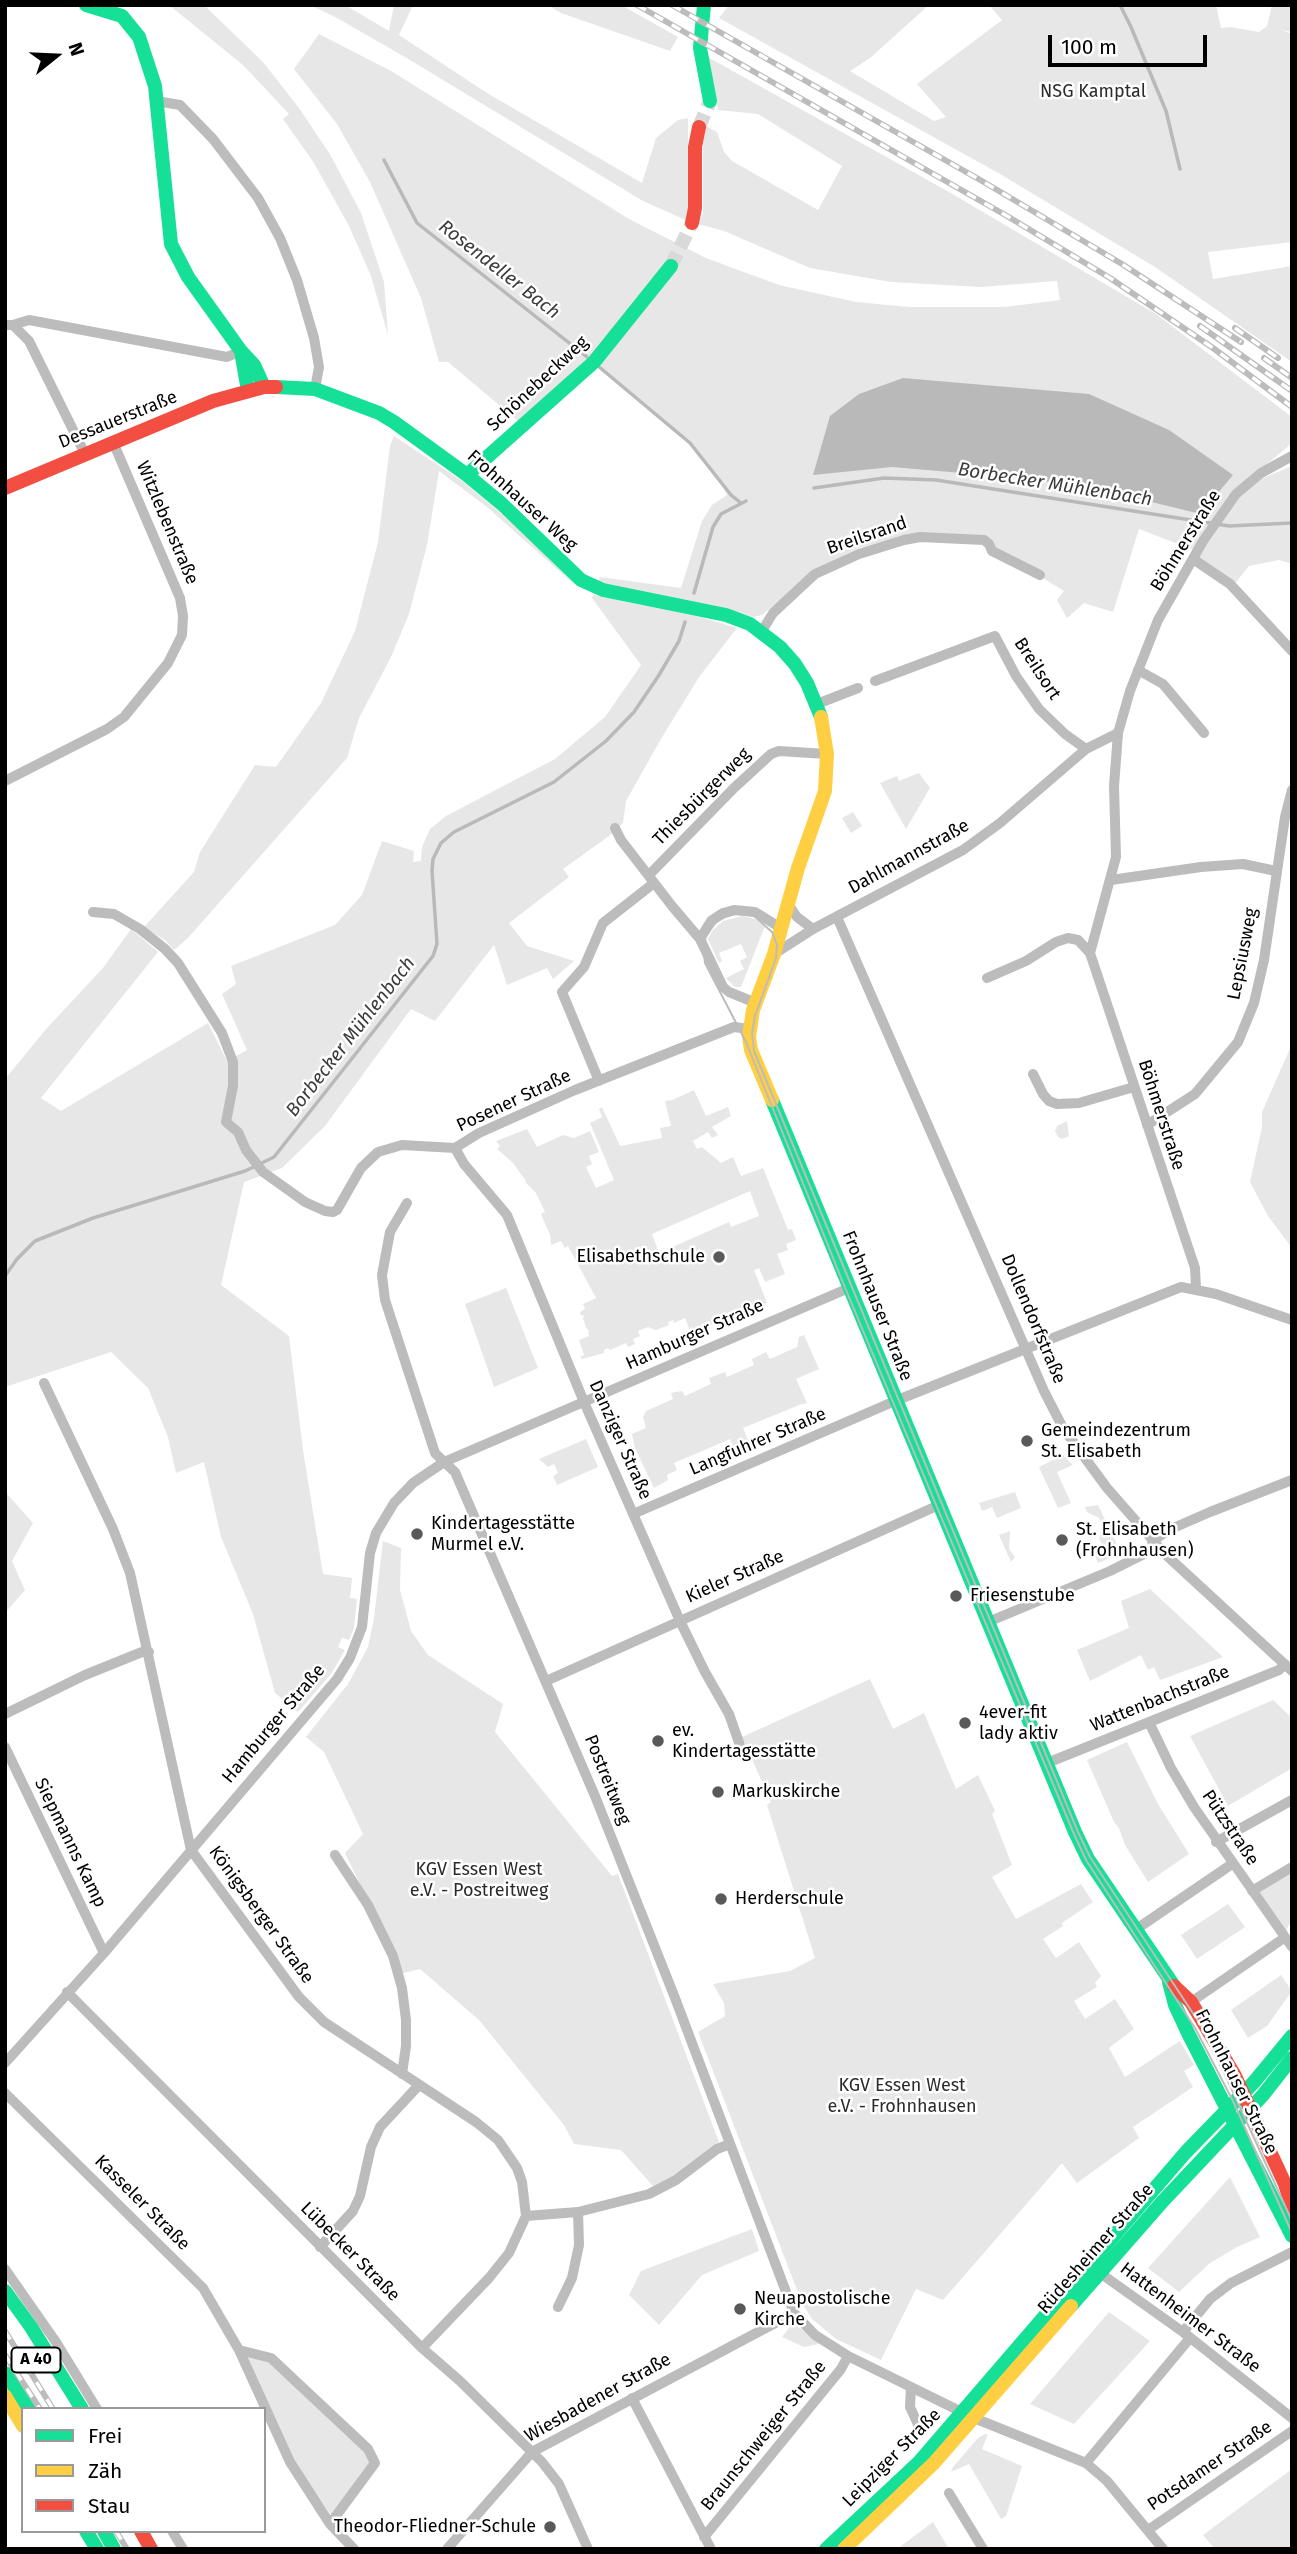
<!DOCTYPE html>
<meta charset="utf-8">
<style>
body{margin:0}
#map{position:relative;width:1297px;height:2554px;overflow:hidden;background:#fff;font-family:"Fira Sans",sans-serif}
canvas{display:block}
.frame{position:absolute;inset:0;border:7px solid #000;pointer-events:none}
.legend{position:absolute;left:21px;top:2407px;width:245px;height:126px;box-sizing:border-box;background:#fff;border:2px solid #999;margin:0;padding:9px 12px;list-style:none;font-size:21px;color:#000}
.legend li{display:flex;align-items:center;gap:14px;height:35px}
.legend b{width:35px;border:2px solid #999}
.north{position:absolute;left:21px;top:21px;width:70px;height:70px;-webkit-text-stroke:5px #fff;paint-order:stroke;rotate:72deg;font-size:19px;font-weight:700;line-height:28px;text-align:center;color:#000}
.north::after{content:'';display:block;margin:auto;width:24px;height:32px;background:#000;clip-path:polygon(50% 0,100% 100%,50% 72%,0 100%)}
.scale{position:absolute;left:1048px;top:35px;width:159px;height:32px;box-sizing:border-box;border:4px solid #000;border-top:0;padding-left:9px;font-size:21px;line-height:24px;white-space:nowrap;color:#000;-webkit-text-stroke:5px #fff;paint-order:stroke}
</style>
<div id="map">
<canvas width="1297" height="2554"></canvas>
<div class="frame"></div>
<ul class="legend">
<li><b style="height:9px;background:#16e098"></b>Frei</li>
<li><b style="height:9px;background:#ffcf43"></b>Zäh</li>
<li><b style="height:9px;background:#f24e42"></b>Stau</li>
</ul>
<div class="north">N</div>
<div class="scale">100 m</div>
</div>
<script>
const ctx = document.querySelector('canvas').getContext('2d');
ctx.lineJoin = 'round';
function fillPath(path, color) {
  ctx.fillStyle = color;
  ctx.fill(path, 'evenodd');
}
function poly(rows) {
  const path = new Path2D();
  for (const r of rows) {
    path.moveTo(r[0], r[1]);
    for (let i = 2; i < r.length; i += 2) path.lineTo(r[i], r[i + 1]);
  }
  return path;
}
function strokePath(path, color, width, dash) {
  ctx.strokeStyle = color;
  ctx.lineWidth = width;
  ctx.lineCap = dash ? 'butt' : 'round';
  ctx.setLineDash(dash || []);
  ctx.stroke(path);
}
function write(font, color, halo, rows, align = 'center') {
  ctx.font = font + ' "Fira Sans",sans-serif';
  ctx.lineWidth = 5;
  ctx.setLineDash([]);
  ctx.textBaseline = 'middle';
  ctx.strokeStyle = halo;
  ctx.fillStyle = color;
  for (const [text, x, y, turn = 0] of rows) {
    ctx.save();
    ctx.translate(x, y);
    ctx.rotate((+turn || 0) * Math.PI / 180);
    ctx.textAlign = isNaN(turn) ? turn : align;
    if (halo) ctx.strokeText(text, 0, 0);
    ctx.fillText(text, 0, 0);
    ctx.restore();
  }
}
const green = poly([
 [169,5,204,5,263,62,299,108,331,156,361,213,384,282,388,335,371,276,349,226,314,163,283,119,289,114,243,65],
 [310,5,345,5,389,31,394,5,413,5,399,35,487,93,642,183,656,138,678,120,688,118,688,221,643,201,405,57,337,18],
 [548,5,621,5,678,37,670,51,561,13],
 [729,5,929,5,870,58,850,71,934,121,946,117,917,84,1002,20,989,5,1216,5,1221,28,1231,27,1259,32,1267,26,1272,5,1292,5,1292,32,1282,30,1292,34,1292,242,1208,252,1213,279,1292,266,1292,362,1155,267,1000,174,719,18],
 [319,34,391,71,629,219,706,258,779,285,856,302,909,307,1005,307,1060,300,1057,281,981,287,891,282,810,268,724,231,698,224,703,213,703,144,706,126,717,132,724,152,732,161,818,210,842,166,758,114,718,110,706,56,949,192,1156,314,1292,417,1292,443,1260,470,1196,551,1139,529,1113,612,1084,603,1067,618,1057,600,1064,591,997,550,990,543,903,536,859,548,819,567,762,615,753,617,731,610,598,583,600,577,681,588,702,521,712,505,727,495,719,479,688,439,674,432,600,366,588,359,518,421,448,362,439,362,421,298,370,182,337,124,294,69],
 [394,436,462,481,490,504,527,536,576,586,487,507,439,471,427,545,409,614,391,657,359,718,347,758,187,939,174,950,166,941,144,927,194,872,200,852,255,765,276,767,321,703,355,631,378,542,390,446],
 [1292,466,1292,564,1279,560,1249,566,1233,586,1194,558,1237,495,1261,479],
 [593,595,700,617,737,628,699,677,661,739,626,801,623,823,609,836,563,869,569,877,509,923,527,946,574,961,553,979,547,968,507,985,494,945,435,1021,411,1009,325,1126,282,1168,244,1182,221,1285,289,1336,303,1450,323,1574,352,1578,350,1598,357,1599,354,1628,349,1640,342,1638,338,1647,345,1650,331,1674,298,1712,275,1693,253,1614,221,1537,204,1462,176,1473,168,1437,148,1388,111,1352,5,1387,5,1079,47,1028,103,968,131,929,158,952,41,1098,61,1111,208,1023,227,1061,247,1050,222,994,236,984,231,966,335,925,362,895,382,841,414,851,413,862,421,861,422,847,430,829,446,816,555,759,605,717,641,665,592,598],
 [919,773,930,788,906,829,880,783,897,776,899,781],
 [853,812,862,826,851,833,842,818],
 [742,916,755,919,765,926,741,987,735,987,726,978,744,969,740,961,747,957,741,944,719,953,722,961,719,963,708,939,713,930,723,921],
 [1292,1044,1292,1248,1268,1216,1250,1182,1262,1127,1262,1112],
 [694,1090,706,1116,728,1107,731,1116,712,1127,718,1135,712,1138,708,1132,693,1141,697,1149,702,1147,721,1163,733,1157,741,1176,763,1168,788,1230,792,1229,796,1240,786,1244,788,1250,777,1254,785,1274,765,1282,759,1268,754,1270,767,1303,691,1333,685,1318,674,1323,673,1320,668,1322,669,1325,656,1330,648,1327,638,1331,640,1336,633,1339,635,1344,628,1347,626,1343,610,1350,608,1348,604,1350,604,1353,582,1359,580,1357,584,1355,579,1340,589,1336,588,1332,590,1331,587,1329,583,1319,584,1315,581,1316,580,1312,585,1309,583,1304,596,1298,568,1246,565,1248,561,1241,551,1245,550,1235,541,1214,545,1212,536,1193,525,1182,526,1181,513,1163,497,1149,500,1146,496,1141,527,1129,537,1147,563,1135,574,1138,590,1131,599,1152,589,1156,592,1164,586,1167,596,1188,614,1180,590,1123,602,1117,599,1109,602,1107,620,1146,662,1138,660,1128,671,1126,665,1101,672,1100],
 [750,1191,759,1216,731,1227,729,1222,659,1253,652,1234],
 [1067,1121,1069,1136,1062,1139,1058,1137,1055,1131,1057,1126],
 [506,1288,538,1368,494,1387,465,1304],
 [804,1335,819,1369,796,1379,807,1403,799,1405,743,1428,749,1443,734,1448,730,1439,674,1463,677,1470,667,1475,668,1480,654,1488,635,1448,632,1434,646,1428,643,1417,646,1411,673,1399,671,1393,682,1391,685,1396,711,1384,709,1378,725,1372,727,1377,754,1365,752,1359,766,1352,770,1359,797,1347,799,1337],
 [586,1439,598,1467,557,1485,553,1476,558,1473,554,1464,548,1467,539,1459],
 [1063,1455,1073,1465,1057,1472,1071,1503,1058,1508,1039,1467],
 [5,1488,8,1495,33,1523,12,1561,25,1590,5,1613],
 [1015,1492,1021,1508,997,1518,992,1507,982,1511,979,1503],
 [1098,1505,1119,1549,1116,1556,1098,1563,1095,1556,1106,1551,1099,1539,1103,1526,1099,1518,1087,1512,1085,1507],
 [1010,1531,1009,1549,1015,1557,1011,1562,999,1535],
 [383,1541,401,1548,400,1590,411,1631,428,1655,503,1704,495,1732,612,1876,618,1874,719,2142,675,2176,653,2186,621,2150,574,2144,564,2125,479,2020,420,1969,403,1973,345,1853,363,1834,324,1752,306,1737,348,1684,368,1647,374,1618],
 [1150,1589,1223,1657,1160,1680,1154,1667,1148,1670,1141,1655,1090,1681,1077,1650,1129,1628,1121,1601],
 [870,1679,893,1729,924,1713,956,1789,978,1775,995,1811,992,1814,1012,1865,992,1877,1016,1919,1081,1884,1093,1902,1062,1923,1063,1926,1043,1939,1056,1958,1079,1942,1101,1976,1095,1983,1097,1987,1074,2001,1085,2019,1115,1999,1134,2029,1109,2048,1125,2077,1180,2041,1194,2065,1184,2071,1193,2087,1133,2127,1139,2138,1077,2183,1062,2163,943,2300,916,2289,881,2360,836,2339,812,2319,802,2303,698,2032,725,2016,724,2003,713,1984,790,1971,815,1958,767,1805,771,1802,742,1737],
 [1273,1700,1292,1718,1292,1768,1228,1806,1190,1736],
 [1127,1742,1158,1804,1189,1854,1148,1882,1125,1845,1119,1828,1114,1822,1087,1760],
 [1292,1869,1292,1918,1285,1934,1255,1891],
 [1228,1904,1245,1927,1197,1959,1181,1935],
 [1281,1975,1292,1991,1267,2026,1248,2038,1231,2010],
 [1230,2177,1260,2237,1237,2247,1210,2263,1179,2292,1148,2268],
 [752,2229,759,2251,702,2275,659,2325,629,2295,641,2271],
 [1109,2312,1150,2341,1074,2424,1030,2404],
 [793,2323,814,2338,819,2344,804,2347,782,2337],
 [246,2357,268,2362,365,2450,370,2464,331,2515,293,2460],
 [985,2434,988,2434,982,2449,1022,2466,1006,2516,1001,2519,969,2464,951,2472,953,2467,978,2438],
 [1292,2469,1292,2549,1215,2549,1203,2535],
 [933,2522,949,2549,897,2549]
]);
const water = poly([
 [903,378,1089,394,1169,430,1233,475,1212,500,1205,515,1135,498,1115,490,1008,477,892,467,813,475,830,416,859,394]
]);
const stream = poly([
 [1120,5,1131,27,1166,111,1180,169],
 [384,160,417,223,587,357],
 [598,366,690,443,731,495,741,503],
 [814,488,884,478,936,480,1229,526,1292,523],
 [694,593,713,527,721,514,746,501],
 [5,1276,17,1259,35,1241,93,1218,245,1171,274,1157,433,956,437,944,432,871,433,859,441,843,454,832,554,782,606,741,634,712,659,675,679,641,685,622]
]);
const secondaryTunnel = poly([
 [699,127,710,101],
 [671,266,692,223]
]);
const street = poly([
 [156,101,180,105,213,139,258,198,280,238,297,280,314,338,319,367,315,389],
 [5,325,13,325,29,341,85,454],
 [13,325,29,320,227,357,241,351],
 [1193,559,1230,584,1292,651],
 [762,631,773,613,815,574,859,554,904,540,920,537,984,540,989,544,992,551,1040,575],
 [1138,670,1163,684,1204,733],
 [875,681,995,636,1016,676,1039,709,1065,734,1086,749],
 [817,704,858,688],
 [5,781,107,729,124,717,168,663,182,635,183,616,180,598,113,442],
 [615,828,621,840,672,906,700,939,723,987,729,992,756,1003],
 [649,875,734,788,771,754,779,751,827,754],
 [1111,880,1201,867,1243,864,1276,871],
 [788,904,797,917,813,929],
 [93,912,114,914,140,929,165,949,178,963,222,1033,233,1062,233,1086,226,1122,238,1132,246,1150,263,1172,305,1202,325,1211,333,1212,337,1210,361,1168,378,1152,402,1145,455,1148,479,1133,575,1090,734,1027,749,1029],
 [837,917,1044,1391,1063,1428,1107,1488,1165,1554,1292,1671],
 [700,939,711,921,723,913,734,910,755,912,781,928],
 [774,954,813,929,963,850,1000,823,1086,749,1118,733],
 [987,978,1026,961,1056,942,1068,938,1078,940,1090,953],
 [1033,1074,1043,1094,1049,1101,1057,1104,1079,1103,1134,1087],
 [599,1081,562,992,584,967,603,923,654,883],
 [1147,1125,1195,1094,1238,1042,1254,1003,1264,960,1285,817,1292,790],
 [455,1148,464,1164,507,1215,584,1402,680,1621,705,1672,729,1714,743,1754],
 [407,1203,390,1232,382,1275,385,1300,435,1453,455,1472,595,1796,675,1998,794,2313,815,2335,848,2356,974,2418,1086,2463,1107,2481,1163,2549],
 [1196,1288,1195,1268,1090,953,1116,857,1114,786,1118,733,1130,691,1158,620,1203,541,1236,494,1261,473,1292,456],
 [44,1383,113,1529,130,1573,191,1850,299,1997,324,2022,476,2122,498,2140,517,2168,522,2182,526,2216,509,2253,489,2278,422,2348],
 [633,1514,895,1401,1181,1287,1216,1294,1292,1320],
 [1152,1541,1171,1529,1210,1512,1292,1480],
 [988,1622,1110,1571,1142,1555,1157,1545],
 [546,1681,939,1505],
 [5,1714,85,1675,142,1652,149,1652],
 [1149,1722,1171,1768,1194,1807,1292,1947],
 [5,1747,104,1953],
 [1047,1763,1279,1670,1285,1664],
 [1216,1842,1292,1800],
 [335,1855,368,1905,393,1956,402,1988,406,2020,406,2046,402,2074],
 [1252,1891,1292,1867],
 [1135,1930,1232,1864],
 [67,1992,422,2348,460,2381,542,2462,559,2484,588,2549],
 [1191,2002,1284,1938],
 [5,2063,104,1953,337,1679,350,1658,362,1627,370,1553,376,1533,394,1503,413,1483,444,1462,849,1288],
 [5,2093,203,2288,239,2350,271,2358,368,2449,375,2463,330,2524,354,2549],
 [526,2216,578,2212,649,2194,676,2180,717,2149,730,2144],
 [320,2247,353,2211,360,2196,371,2147,380,2127,419,2085],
 [5,2269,56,2342,97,2409],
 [1100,2273,1183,2332,1292,2418],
 [558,2307,572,2278,579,2245,578,2212],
 [1183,2332,1210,2299,1231,2283,1292,2252],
 [239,2350,290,2462,330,2524],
 [911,2387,910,2407,921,2431],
 [632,2398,711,2549],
 [1086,2463,1190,2338],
 [949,2493,983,2549],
 [1148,2530,1292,2431],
 [172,2531,183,2549],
 [704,2537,841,2369,848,2356],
 [447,2549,532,2452,794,2313]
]);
const fast = poly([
 [86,5,122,16,139,37,155,86,171,244,188,277,241,351,254,365,264,387],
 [704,5,700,48,710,101],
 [241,351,248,391],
 [276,387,315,389,379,413,394,422,467,475,502,504,581,580,603,590,726,615,750,624,780,647,795,664,807,683,821,717],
 [467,475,594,362,671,266],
 [772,1100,1075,1832,1088,1859,1174,1986],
 [1169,1982,1175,2005,1188,2033,1292,2236],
 [5,2291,31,2327,82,2409],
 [1071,2306,1163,2201,1263,2095,1292,2058],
 [5,2373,29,2409],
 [86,2531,97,2549],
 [104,2531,114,2549],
 [826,2549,919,2462,1186,2152,1254,2082,1292,2036]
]);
const slow = poly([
 [772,1100,751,1050,749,1037,753,1010,774,954,798,868,825,791,827,754,821,717],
 [5,2396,23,2426],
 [844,2549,934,2463,1071,2306]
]);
const jam = poly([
 [692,223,695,208,695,147,699,127],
 [5,488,213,401,264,387,276,387],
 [1174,1986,1191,2002,1234,2074,1285,2184,1292,2207],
 [141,2531,151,2549]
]);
const tram = poly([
 [1292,2221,1227,2079,1200,2024,1090,1857,1078,1832,754,1051,752,1033,755,1016,776,958,777,945,772,932,754,916,739,913,725,917,716,922,706,936,703,946,705,963,746,1042,846,1290,1074,1834,1086,1860,1195,2028,1233,2101,1292,2233],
 [5,2546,7,2549]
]);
const rail = poly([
 [637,5,1007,216,1110,278,1213,348,1292,407],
 [672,5,982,181,1122,264,1241,342],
 [1200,326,1292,391],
 [1235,328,1278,358],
 [1264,358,1292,378],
 [5,2331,53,2409],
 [5,2355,40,2409],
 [116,2531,127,2549]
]);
const markers = [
 [719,1257,7,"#595959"],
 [1027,1441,7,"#595959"],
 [417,1534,7,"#595959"],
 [1062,1540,7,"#595959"],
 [956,1596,7,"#595959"],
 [965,1723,7,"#595959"],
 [658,1741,7,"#595959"],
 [718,1792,7,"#595959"],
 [721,1899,7,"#595959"],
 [740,2309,7,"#595959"],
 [550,2527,7,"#595959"]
];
const shields = [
 [36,2360,49]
];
const shieldNames = [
 ["A 40",36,2360]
];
const parkNames = [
 ["NSG Kamptal",1093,92],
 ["KGV Essen West",479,1870],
 ["e.V. - Postreitweg",479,1891],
 ["KGV Essen West",902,2086],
 ["e.V. - Frohnhausen",902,2107]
];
const streetNames = [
 ["Schönebeckweg",538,384,-43],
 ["Dessauerstraße",118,420,-22],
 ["Frohnhauser Weg",522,501,42],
 ["Witzlebenstraße",167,523,67],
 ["Breilsrand",867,536,-19],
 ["Böhmerstraße",1186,541,-58],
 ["Breilsort",1037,669,57],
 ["Thiesbürgerweg",702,797,-45],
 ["Dahlmannstraße",909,857,-29],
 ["Lepsiusweg",1243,954,-79],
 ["Posener Straße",514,1101,-25],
 ["Böhmerstraße",1161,1115,72],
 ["Frohnhauser Straße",877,1306,68],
 ["Dollendorfstraße",1033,1319,67],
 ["Hamburger Straße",695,1335,-24],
 ["Danziger Straße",620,1440,66],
 ["Langfuhrer Straße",758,1442,-23],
 ["Kieler Straße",735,1577,-24],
 ["Wattenbachstraße",1160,1699,-22],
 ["Hamburger Straße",274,1724,-50],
 ["Postreitweg",607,1780,68],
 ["Pützstraße",1230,1828,56],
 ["Siepmanns Kamp",70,1843,64],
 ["Königsberger Straße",261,1915,54],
 ["Frohnhauser Straße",1236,2082,63],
 ["Kasseler Straße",142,2203,45],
 ["Rüdesheimer Straße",1096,2249,-49],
 ["Lübecker Straße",350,2252,45],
 ["Hattenheimer Straße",1190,2318,37],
 ["Wiesbadener Straße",598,2398,-29],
 ["Braunschweiger Straße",764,2436,-51],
 ["Leipziger Straße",892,2458,-45],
 ["Potsdamer Straße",1210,2466,-34]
];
const poiNames = [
 ["Elisabethschule",705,1257,"right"],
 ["Gemeindezentrum",1041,1431],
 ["St. Elisabeth",1041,1452],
 ["Kindertagesstätte",431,1524],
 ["Murmel e.V.",431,1545],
 ["St. Elisabeth",1076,1530],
 ["(Frohnhausen)",1076,1551],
 ["Friesenstube",970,1596],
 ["4ever-fit",979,1713],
 ["lady aktiv",979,1734],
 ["ev.",672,1731],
 ["Kindertagesstätte",672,1752],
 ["Markuskirche",732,1792],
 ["Herderschule",735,1899],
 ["Neuapostolische",754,2299],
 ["Kirche",754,2320],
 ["Theodor-Fliedner-Schule",536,2527,"right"]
];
const waterNames = [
 ["Rosendeller Bach",499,270,38],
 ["Borbecker Mühlenbach",1055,485,9],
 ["Borbecker Mühlenbach",351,1037,-52]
];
fillPath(green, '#e7e7e7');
fillPath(water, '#b9b9b9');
strokePath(stream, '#b9b9b9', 3.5);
strokePath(secondaryTunnel, '#d9d9d9', 14, [14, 7]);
strokePath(street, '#bcbcbc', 10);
strokePath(fast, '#16e098', 14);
strokePath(slow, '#ffcf43', 14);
strokePath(jam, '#f24e42', 14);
strokePath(tram, '#bcbcbc', 2);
strokePath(rail, '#bcbcbc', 6);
strokePath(rail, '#fff', 3.5, [10]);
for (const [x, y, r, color] of markers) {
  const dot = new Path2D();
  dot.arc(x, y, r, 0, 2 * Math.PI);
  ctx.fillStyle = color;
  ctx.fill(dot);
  strokePath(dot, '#fff', 2.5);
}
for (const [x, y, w] of shields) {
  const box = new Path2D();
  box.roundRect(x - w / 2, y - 12.5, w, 25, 5);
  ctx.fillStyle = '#fff';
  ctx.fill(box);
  strokePath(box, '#000', 2);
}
write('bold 16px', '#000', null, shieldNames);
write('18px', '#2b2b2b', '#fff', parkNames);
write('18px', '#000', '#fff', streetNames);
write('18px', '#000', '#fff', poiNames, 'left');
write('italic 19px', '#3c3c3c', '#fff', waterNames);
</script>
